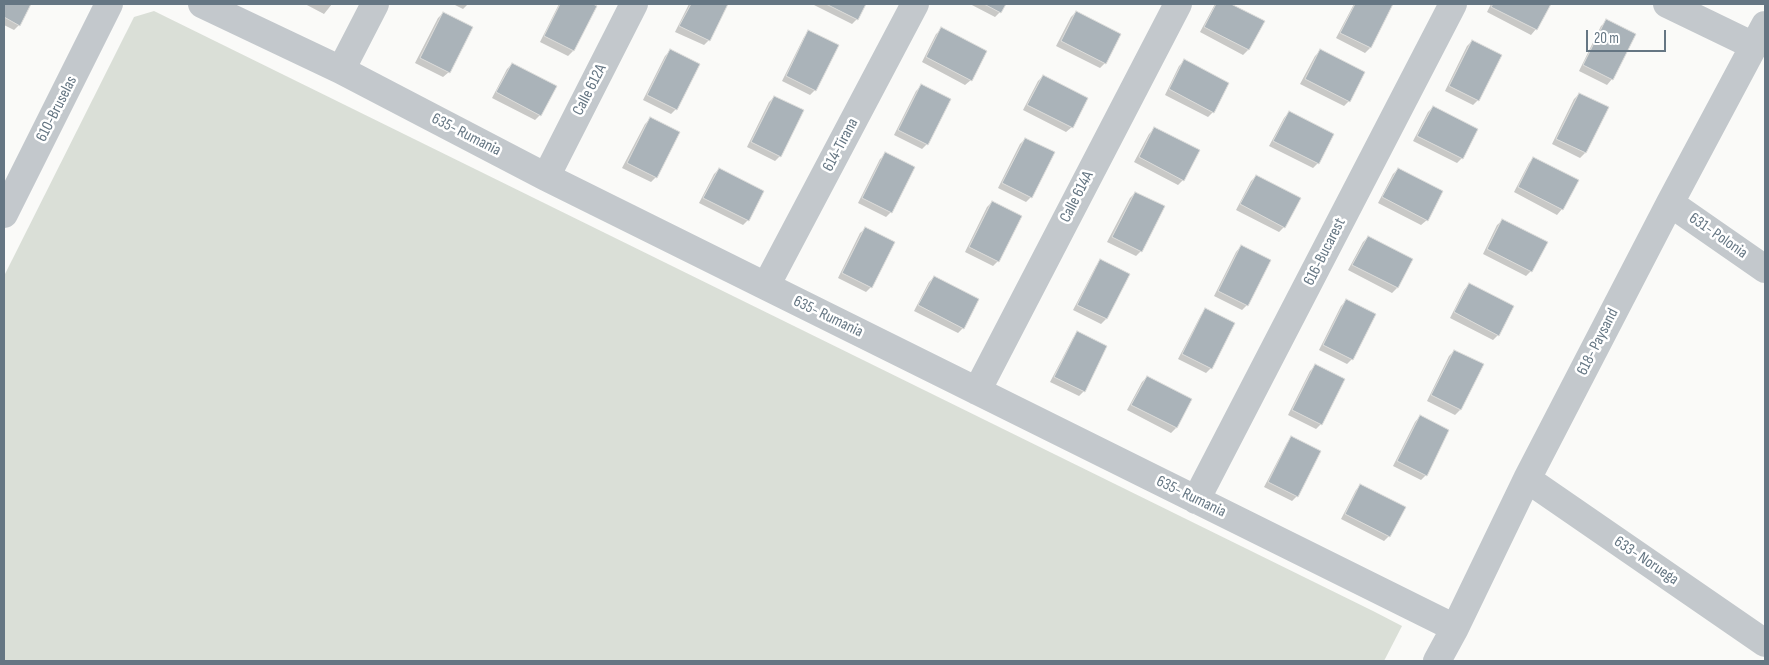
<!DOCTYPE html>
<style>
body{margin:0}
#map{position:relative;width:1769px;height:665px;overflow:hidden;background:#fafaf8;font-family:"Sofia Sans Condensed",sans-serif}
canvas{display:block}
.frame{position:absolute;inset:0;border:5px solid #657683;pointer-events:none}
.scale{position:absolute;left:1586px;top:30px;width:80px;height:22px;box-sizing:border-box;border:2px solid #657683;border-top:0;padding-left:6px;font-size:15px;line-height:18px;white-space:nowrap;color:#657683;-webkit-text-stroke:4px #fff;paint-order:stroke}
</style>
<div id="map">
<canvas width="1769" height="665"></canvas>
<div class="frame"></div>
<div class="scale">20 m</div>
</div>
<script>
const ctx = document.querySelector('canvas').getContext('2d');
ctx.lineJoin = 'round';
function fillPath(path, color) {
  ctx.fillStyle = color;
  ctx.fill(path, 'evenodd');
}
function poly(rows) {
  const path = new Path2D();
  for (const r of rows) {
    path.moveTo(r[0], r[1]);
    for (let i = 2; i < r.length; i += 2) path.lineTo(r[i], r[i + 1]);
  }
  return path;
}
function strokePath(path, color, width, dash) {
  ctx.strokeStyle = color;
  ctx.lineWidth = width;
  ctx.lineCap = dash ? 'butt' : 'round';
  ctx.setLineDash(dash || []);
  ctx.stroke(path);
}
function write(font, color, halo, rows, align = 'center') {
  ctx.font = font + ' "Sofia Sans Condensed",sans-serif';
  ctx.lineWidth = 5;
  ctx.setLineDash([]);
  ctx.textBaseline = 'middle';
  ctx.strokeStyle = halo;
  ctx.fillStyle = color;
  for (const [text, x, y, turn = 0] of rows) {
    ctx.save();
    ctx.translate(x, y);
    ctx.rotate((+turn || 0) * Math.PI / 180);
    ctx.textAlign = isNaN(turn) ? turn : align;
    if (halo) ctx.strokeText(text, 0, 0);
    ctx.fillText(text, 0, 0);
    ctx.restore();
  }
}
const green = poly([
 [154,11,1373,611,1402,626,1384,661,4,661,4,276,134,17]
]);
const shadow = poly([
 [4,4,30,4,19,25,14,30,4,25],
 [305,4,332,4,324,14],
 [453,4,468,4,463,9],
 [559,4,591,4,595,6,573,51,568,56,540,42],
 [689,4,727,4,709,40,704,45,675,32],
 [812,4,865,4,857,19,852,24],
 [970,4,1004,4,1000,12,995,17],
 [1215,4,1228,4,1263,21,1248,50,1243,55,1200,32],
 [1354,4,1391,4,1370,48,1365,53,1336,38],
 [1491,4,1549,4,1536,29,1531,35,1487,12],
 [1076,12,1105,63,1100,68,1056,46,1071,17],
 [443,13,449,72,443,77,415,63,438,18],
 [1607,21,1612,79,1607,85,1579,71,1601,26],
 [942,29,971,80,965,85,922,62,936,34],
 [809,32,815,90,810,95,782,81,804,37],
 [1472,41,1478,100,1473,105,1445,91,1467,46],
 [670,51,676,109,671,114,643,100,665,56],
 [1320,51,1349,101,1344,106,1300,84,1315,56],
 [1184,61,1213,112,1208,117,1165,95,1179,66],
 [512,64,540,115,535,120,492,98,507,69],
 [1043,76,1072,127,1066,132,1023,110,1038,81],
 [921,86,927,144,922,149,894,135,916,91],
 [1579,94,1607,108,1585,153,1580,158,1552,144,1574,99],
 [774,97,780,156,775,161,747,147,769,102],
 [1433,107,1462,158,1457,163,1413,141,1428,112],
 [1289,112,1318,163,1313,168,1269,146,1284,118],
 [650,119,656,177,651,182,622,168,645,124],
 [1154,129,1183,180,1178,185,1134,162,1149,134],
 [1025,139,1031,197,1026,202,998,188,1020,144],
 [886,154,891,212,886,217,858,203,880,159],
 [1534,158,1562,209,1557,215,1514,192,1529,163],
 [719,169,748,220,743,225,699,203,714,174],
 [1398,169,1427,220,1421,225,1378,203,1393,174],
 [1256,176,1284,227,1279,232,1236,210,1251,181],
 [1135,193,1141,251,1136,256,1107,242,1130,198],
 [992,202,998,261,993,266,965,252,987,207],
 [1503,220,1531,271,1526,276,1483,254,1497,225],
 [866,228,871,287,866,292,838,278,860,233],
 [1368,237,1411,259,1397,288,1392,293,1348,270,1363,242],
 [1241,246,1247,305,1242,310,1214,296,1236,252],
 [1101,261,1129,274,1106,319,1101,324,1073,310,1096,266],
 [934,277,963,328,958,333,914,311,929,282],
 [1469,284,1498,335,1493,340,1450,318,1464,290],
 [1346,301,1352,359,1347,364,1319,350,1341,306],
 [1206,310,1211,368,1206,373,1178,359,1201,315],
 [1078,333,1084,391,1079,396,1050,382,1073,338],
 [1454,351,1482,365,1460,410,1455,415,1427,401,1449,356],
 [1315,366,1321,424,1316,429,1288,415,1310,371],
 [1147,377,1190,399,1176,428,1171,433,1127,410,1142,382],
 [1420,416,1426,475,1421,480,1393,466,1415,422],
 [1292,438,1297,496,1292,501,1264,487,1287,443],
 [1361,485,1389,536,1384,541,1341,519,1356,490]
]);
const building = poly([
 [4,4,31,4,20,26,4,17,4,4],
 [560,4,593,4,597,6,574,51,544,36,560,4],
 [691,4,728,4,710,41,679,26,691,4],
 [826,4,866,4,858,20,826,4],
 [984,4,1006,4,1001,13,984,4],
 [1216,4,1231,4,1265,21,1249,50,1204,27,1216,4],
 [1355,4,1393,4,1371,48,1340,33,1355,4],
 [1493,4,1551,4,1537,30,1491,7,1493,4],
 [1076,11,1121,34,1106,64,1061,41,1076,11],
 [443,12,473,27,450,73,420,58,443,12],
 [1606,19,1636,34,1613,80,1583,65,1606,19],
 [941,27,987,51,972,81,926,57,941,27],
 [808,30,839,45,816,91,786,76,808,30],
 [1472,40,1502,55,1479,101,1449,86,1472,40],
 [670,49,700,64,677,110,647,95,670,49],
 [1320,49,1365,72,1350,102,1305,79,1320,49],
 [1184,59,1229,83,1214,113,1169,89,1184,59],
 [512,63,557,86,541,116,496,92,512,63],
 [1043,75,1088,98,1073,128,1027,105,1043,75],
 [921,84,951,99,928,145,898,130,921,84],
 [1579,93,1609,107,1586,153,1556,139,1579,93],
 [774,96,804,110,781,157,751,142,774,96],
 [1433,106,1478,129,1463,159,1417,136,1433,106],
 [1289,111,1334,134,1319,164,1273,141,1289,111],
 [650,117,680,132,657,178,627,163,650,117],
 [1154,127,1200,150,1184,181,1139,157,1154,127],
 [1025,138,1055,152,1032,198,1002,183,1025,138],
 [885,152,915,167,892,213,862,198,885,152],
 [1533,157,1579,180,1563,210,1518,187,1533,157],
 [719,168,764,191,749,221,703,198,719,168],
 [1398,168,1443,191,1428,221,1382,197,1398,168],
 [1256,175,1301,198,1285,228,1240,204,1256,175],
 [1135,192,1165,206,1142,252,1112,237,1135,192],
 [992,201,1022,216,999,262,969,247,992,201],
 [1502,219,1548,242,1532,272,1487,249,1502,219],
 [865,227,895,242,872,288,842,273,865,227],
 [1368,236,1413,259,1398,288,1352,265,1368,236],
 [1241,245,1271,260,1248,306,1218,291,1241,245],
 [1100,259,1130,274,1107,319,1077,305,1100,259],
 [934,276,979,299,964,329,918,305,934,276],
 [1469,283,1514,306,1499,336,1454,312,1469,283],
 [1346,299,1376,314,1353,360,1323,345,1346,299],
 [1205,308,1235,323,1212,369,1182,354,1205,308],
 [1077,331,1107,346,1085,392,1054,377,1077,331],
 [1454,350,1484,364,1461,410,1431,395,1454,350],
 [1315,364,1345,379,1322,425,1292,410,1315,364],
 [1147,376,1192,399,1177,428,1131,405,1147,376],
 [1420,415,1449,430,1427,476,1397,461,1420,415],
 [1291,436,1321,451,1298,497,1268,482,1291,436],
 [1360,484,1406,507,1390,537,1345,514,1360,484]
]);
const minor = poly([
 [202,4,341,70,546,177,1455,628],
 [1667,4,1754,46],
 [341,70,375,4],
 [546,177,634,4],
 [1670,203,1765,269],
 [4,214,109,4],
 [766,286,915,4],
 [977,391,1178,4],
 [1527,479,1765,643],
 [1196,500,1453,4],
 [1437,661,1455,628,1527,479,1670,203,1765,25]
]);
const streetNames = [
 ["Calle 612A",590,90,-63],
 ["610-Bruselas",57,109,-63],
 ["635- Rumania",466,135,27],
 ["614-Tirana",841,145,-62],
 ["Calle 614A",1077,197,-63],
 ["631- Polonia",1718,236,35],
 ["616-Bucarest",1325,252,-63],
 ["635- Rumania",828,317,26],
 ["618- Paysand",1598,342,-63],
 ["635- Rumania",1191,497,26],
 ["633- Noruega",1646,561,34]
];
fillPath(green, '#dadfd7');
fillPath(shadow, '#0003');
fillPath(building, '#aab3b9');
strokePath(building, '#dcdcda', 1);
strokePath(minor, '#c3c8cc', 28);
write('16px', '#657683', '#fff', streetNames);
</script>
